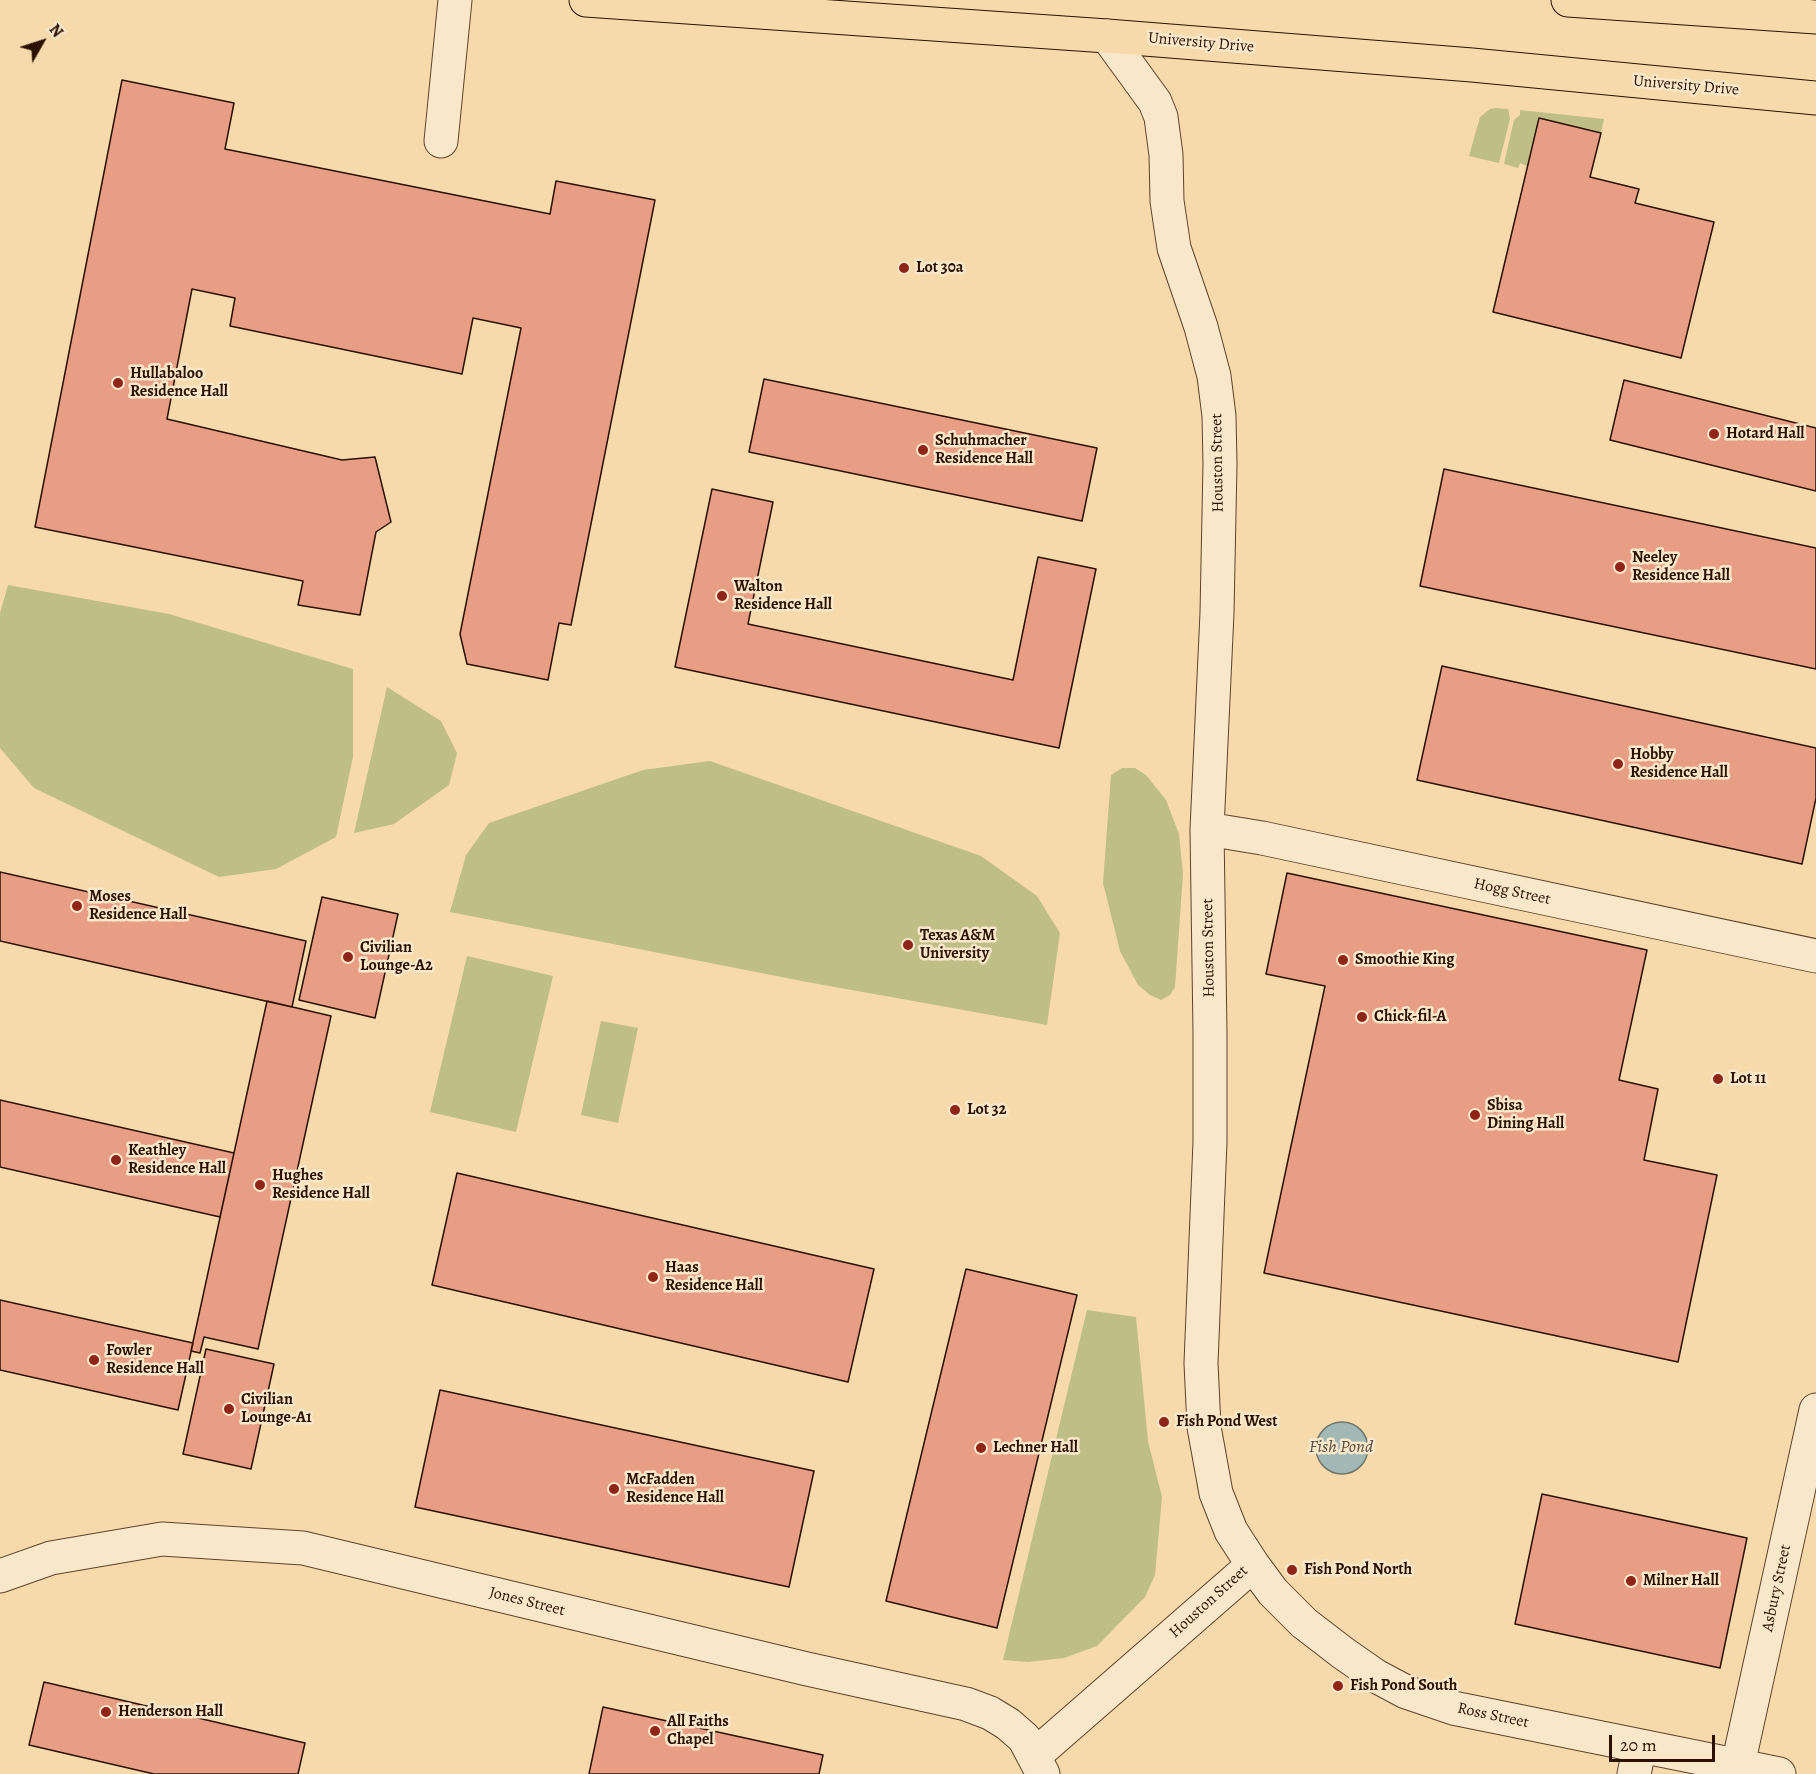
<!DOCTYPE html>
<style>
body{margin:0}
#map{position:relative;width:1816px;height:1774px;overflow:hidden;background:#f6daac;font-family:Alegreya,serif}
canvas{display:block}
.north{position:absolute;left:12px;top:12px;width:60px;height:60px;-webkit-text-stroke:4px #f9e7c9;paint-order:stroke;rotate:51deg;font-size:16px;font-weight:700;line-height:24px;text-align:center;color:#2b1101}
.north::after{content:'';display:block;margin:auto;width:21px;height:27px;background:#2b1101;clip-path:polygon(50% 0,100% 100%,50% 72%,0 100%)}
.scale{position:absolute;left:1609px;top:1735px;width:106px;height:27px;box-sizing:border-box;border:3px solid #2b1101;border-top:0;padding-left:8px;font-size:18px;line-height:21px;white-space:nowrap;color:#2b1101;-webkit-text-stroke:4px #f9e7c9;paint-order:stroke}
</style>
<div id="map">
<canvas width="1816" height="1774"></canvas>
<div class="north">N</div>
<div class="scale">20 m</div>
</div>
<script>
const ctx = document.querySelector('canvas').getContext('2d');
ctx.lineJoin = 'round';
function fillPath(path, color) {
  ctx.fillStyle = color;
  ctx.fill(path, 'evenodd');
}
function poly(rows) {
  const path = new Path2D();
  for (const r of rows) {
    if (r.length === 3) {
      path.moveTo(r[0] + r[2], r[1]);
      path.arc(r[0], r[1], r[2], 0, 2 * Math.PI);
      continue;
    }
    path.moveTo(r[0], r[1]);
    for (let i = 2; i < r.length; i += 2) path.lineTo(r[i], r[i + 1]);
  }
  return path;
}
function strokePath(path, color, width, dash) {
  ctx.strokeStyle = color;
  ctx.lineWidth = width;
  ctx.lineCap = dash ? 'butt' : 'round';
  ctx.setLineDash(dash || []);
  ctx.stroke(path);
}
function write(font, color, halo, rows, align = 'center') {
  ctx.font = font + ' Alegreya,serif';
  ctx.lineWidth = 5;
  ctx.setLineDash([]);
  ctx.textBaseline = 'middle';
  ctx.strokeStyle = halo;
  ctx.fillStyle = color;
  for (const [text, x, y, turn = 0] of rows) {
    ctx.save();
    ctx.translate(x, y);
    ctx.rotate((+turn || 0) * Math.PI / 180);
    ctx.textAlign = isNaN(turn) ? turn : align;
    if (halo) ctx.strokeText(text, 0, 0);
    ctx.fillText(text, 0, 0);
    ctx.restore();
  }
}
const green = poly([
 [1496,108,1508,109,1510,119,1499,163,1469,156,1480,117,1490,109],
 [1520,110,1604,119,1601,133,1539,118,1527,166,1520,163,1518,168,1504,164,1514,120,1520,115],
 [8,585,169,614,353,669,353,757,336,837,276,869,219,877,34,788,0,748,0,613],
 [387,687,441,721,457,753,449,785,394,824,354,833],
 [710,761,981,856,1037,896,1060,933,1047,1025,807,982,450,912,466,855,489,823,643,770],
 [1122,768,1135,768,1146,775,1166,800,1179,834,1183,874,1175,987,1170,995,1161,1000,1150,995,1138,985,1120,951,1103,883,1111,775],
 [467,956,553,976,516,1132,430,1112],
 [601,1021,638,1028,618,1123,581,1115],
 [1087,1310,1136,1317,1148,1441,1162,1497,1155,1575,1145,1597,1097,1646,1064,1658,1028,1662,1003,1660]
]);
const water = poly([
 [1342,1448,26]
]);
const building = poly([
 [122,80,234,103,225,149,550,214,556,181,655,200,571,625,559,623,548,680,467,664,460,634,521,328,473,318,462,374,230,326,235,298,192,289,167,419,342,460,375,457,391,522,376,532,360,615,298,605,303,581,35,527,122,80],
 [1539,118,1601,133,1590,177,1639,189,1635,203,1714,222,1681,358,1493,312,1539,118],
 [764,379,1097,448,1082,521,749,452,764,379],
 [1624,380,1816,428,1816,491,1610,440,1624,380],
 [1444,469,1816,548,1816,669,1420,586,1444,469],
 [712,489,773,502,748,624,1013,680,1038,557,1096,569,1059,748,675,667,712,489],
 [1442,666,1816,748,1816,798,1802,864,1417,780,1442,666],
 [0,872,306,941,292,1007,0,941,0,872],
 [1287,873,1647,950,1619,1080,1658,1089,1644,1160,1717,1175,1678,1362,1264,1273,1325,986,1266,974,1287,873],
 [322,897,398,914,375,1018,299,1000,322,897],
 [267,1001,331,1016,258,1349,204,1337,200,1353,191,1351,267,1001],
 [0,1100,234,1153,220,1217,0,1167,0,1100],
 [457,1173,874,1269,848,1382,432,1285,457,1173],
 [966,1269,1077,1295,997,1628,886,1601,966,1269],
 [0,1300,193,1343,178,1410,0,1370,0,1300],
 [206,1349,274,1364,251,1469,183,1454,206,1349],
 [440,1390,814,1471,789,1587,415,1507,440,1390],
 [1542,1494,1747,1538,1720,1668,1515,1624,1542,1494],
 [44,1682,305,1743,298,1774,154,1774,29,1745,44,1682],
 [603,1707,823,1755,819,1774,589,1774,603,1707]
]);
const minor = poly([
 [1107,36,1155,102,1161,117,1166,155,1167,201,1174,248,1201,327,1214,376,1219,416,1220,464,1217,613,1207,829,1210,1033,1210,1142,1201,1363,1204,1427,1216,1493,1231,1531,1253,1565,1273,1592,1304,1623,1343,1653,1376,1676,1406,1692,1453,1708,1779,1774],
 [441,141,455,0],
 [1207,829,1262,838,1816,956],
 [0,1576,51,1558,162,1539,303,1548,807,1669,966,1704,990,1713,1008,1724,1024,1738,1043,1774],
 [1034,1756,1253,1565],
 [1738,1765,1816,1410],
 [1634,1774,1640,1746]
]);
const major = poly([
 [586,0,1107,36,1472,65,1816,98],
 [1568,0,1816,17]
]);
const markers = [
 [904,268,6,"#8f2418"],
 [118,383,6,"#8f2418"],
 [1714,434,6,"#8f2418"],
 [923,450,6,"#8f2418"],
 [1620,567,6,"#8f2418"],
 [722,596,6,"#8f2418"],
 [1618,764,6,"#8f2418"],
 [77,906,6,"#8f2418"],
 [908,945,6,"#8f2418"],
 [348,957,6,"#8f2418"],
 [1343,960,6,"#8f2418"],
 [1362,1017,6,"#8f2418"],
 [1718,1079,6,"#8f2418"],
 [955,1110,6,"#8f2418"],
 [1475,1115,6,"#8f2418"],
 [116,1160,6,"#8f2418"],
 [260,1185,6,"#8f2418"],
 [653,1277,6,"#8f2418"],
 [94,1360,6,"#8f2418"],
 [229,1409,6,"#8f2418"],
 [1164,1422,6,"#8f2418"],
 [981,1448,6,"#8f2418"],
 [614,1489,6,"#8f2418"],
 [1292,1570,6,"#8f2418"],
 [1631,1581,6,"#8f2418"],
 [1338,1686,6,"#8f2418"],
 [106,1712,6,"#8f2418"],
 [655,1731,6,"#8f2418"]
];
const streetNames = [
 ["University Drive",1201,43,5],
 ["University Drive",1686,86,5],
 ["Houston Street",1218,463,-91],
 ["Hogg Street",1512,892,12],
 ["Houston Street",1209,948,-91],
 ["Asbury Street",1777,1588,-78],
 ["Jones Street",527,1602,14],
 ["Houston Street",1209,1602,-42],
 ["Ross Street",1493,1716,12]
];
const poiNames = [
 ["Lot 30a",916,268],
 ["Hullabaloo",130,374],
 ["Residence Hall",130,392],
 ["Hotard Hall",1726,434],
 ["Schuhmacher",935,441],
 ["Residence Hall",935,459],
 ["Neeley",1632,558],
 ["Residence Hall",1632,576],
 ["Walton",734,587],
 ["Residence Hall",734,605],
 ["Hobby",1630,755],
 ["Residence Hall",1630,773],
 ["Moses",89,897],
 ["Residence Hall",89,915],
 ["Texas A&M",920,936],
 ["University",920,954],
 ["Civilian",360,948],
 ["Lounge-A2",360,966],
 ["Smoothie King",1355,960],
 ["Chick-fil-A",1374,1017],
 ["Lot 11",1730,1079],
 ["Sbisa",1487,1106],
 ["Dining Hall",1487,1124],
 ["Lot 32",967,1110],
 ["Keathley",128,1151],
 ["Residence Hall",128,1169],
 ["Hughes",272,1176],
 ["Residence Hall",272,1194],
 ["Haas",665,1268],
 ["Residence Hall",665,1286],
 ["Fowler",106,1351],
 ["Residence Hall",106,1369],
 ["Civilian",241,1400],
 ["Lounge-A1",241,1418],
 ["Fish Pond West",1176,1422],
 ["Lechner Hall",993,1448],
 ["McFadden",626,1480],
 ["Residence Hall",626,1498],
 ["Fish Pond North",1304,1570],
 ["Milner Hall",1643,1581],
 ["Fish Pond South",1350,1686],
 ["Henderson Hall",118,1712],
 ["All Faiths",667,1722],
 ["Chapel",667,1740]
];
const waterNames = [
 ["Fish Pond",1341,1448]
];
fillPath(green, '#bfbe87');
fillPath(water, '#a2b8b5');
strokePath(water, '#72756d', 1.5);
fillPath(building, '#e89e84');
strokePath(building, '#2b1101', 1.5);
strokePath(minor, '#5e432c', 35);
strokePath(major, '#2b1101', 35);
strokePath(minor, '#f9e7c9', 33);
strokePath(major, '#f6daac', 33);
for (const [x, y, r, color] of markers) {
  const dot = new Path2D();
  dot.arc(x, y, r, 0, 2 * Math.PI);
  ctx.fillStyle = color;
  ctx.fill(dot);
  strokePath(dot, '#f9e7c9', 2);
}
write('16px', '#2b1101', '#f9e7c9', streetNames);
write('bold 16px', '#2b1101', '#f9e7c9', poiNames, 'left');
write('italic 18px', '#554b40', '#f9e7c9', waterNames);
</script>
